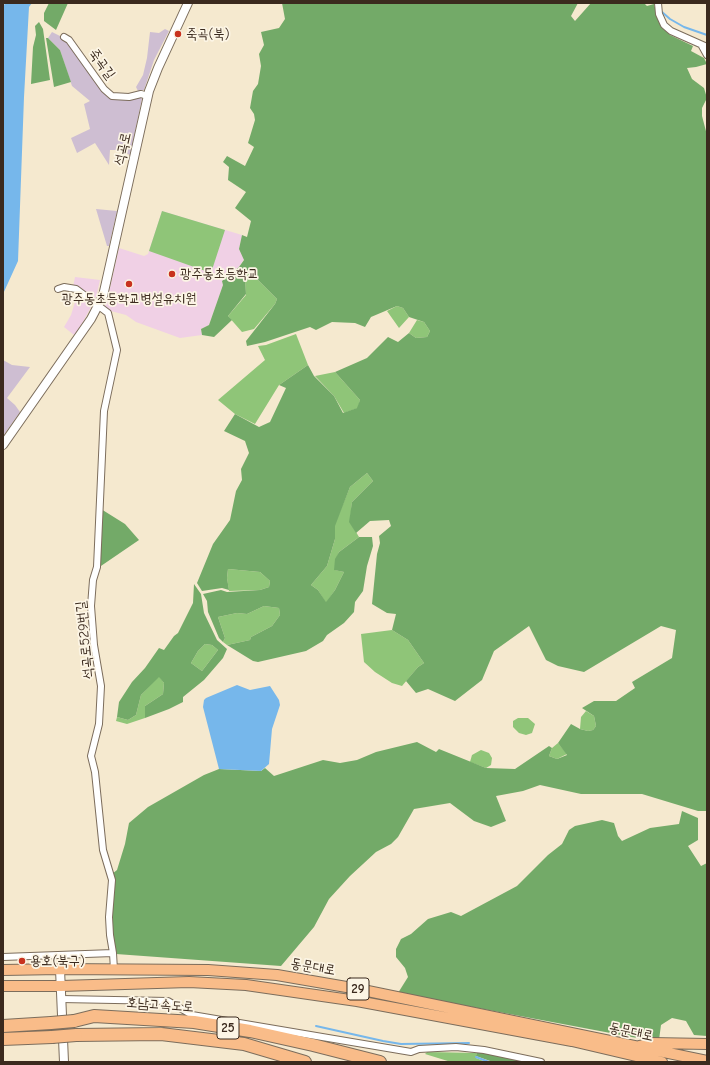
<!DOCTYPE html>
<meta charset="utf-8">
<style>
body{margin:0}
#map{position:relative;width:710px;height:1065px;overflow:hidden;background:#f5e9cf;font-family:"Comic Neue",sans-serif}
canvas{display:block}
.frame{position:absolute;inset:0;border:4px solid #3b2a1e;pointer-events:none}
</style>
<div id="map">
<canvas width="710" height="1065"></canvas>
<div class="frame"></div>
</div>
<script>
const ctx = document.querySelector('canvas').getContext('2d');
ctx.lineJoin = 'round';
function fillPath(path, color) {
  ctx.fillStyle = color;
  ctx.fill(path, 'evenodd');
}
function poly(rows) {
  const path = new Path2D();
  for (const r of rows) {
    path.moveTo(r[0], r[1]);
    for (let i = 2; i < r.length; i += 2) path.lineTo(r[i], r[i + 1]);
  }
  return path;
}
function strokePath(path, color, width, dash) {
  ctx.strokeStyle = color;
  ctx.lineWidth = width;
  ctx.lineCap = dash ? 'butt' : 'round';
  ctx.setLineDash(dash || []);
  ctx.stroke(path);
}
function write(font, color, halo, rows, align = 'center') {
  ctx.font = font + ' "Comic Neue","Poor Story",sans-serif';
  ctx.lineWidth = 3.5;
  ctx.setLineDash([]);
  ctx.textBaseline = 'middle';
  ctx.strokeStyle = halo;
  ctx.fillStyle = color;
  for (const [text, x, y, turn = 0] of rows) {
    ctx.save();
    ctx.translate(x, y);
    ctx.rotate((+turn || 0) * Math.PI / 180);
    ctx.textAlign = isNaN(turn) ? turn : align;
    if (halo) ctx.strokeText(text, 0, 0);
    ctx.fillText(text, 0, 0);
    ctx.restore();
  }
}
const built = poly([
 [162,211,242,235,239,249,244,259,239,267,222,281,223,285,209,325,201,329,202,335,180,338,136,322,126,315,107,310,104,308,107,301,119,248,144,256,148,254],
 [75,277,100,280,96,298,76,287,73,287],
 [79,296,92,305,83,322,74,335,64,327,71,315,75,302]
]);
const industrial = poly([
 [165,29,169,31,154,60,144,90,138,91,136,87,143,75,147,58,150,32,159,33],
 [52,32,68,40,110,96,141,96,142,99,130,155,118,150,110,150,109,165,95,143,77,153,71,138,90,129,84,104,90,101,72,86,60,50,48,38],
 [96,209,117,211,109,246,107,246],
 [3,360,12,365,30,367,7,398,15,405,20,412,3,436]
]);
const green = poly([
 [162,211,225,230,211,273,149,251],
 [250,272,277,299,275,304,254,329,242,332,228,316,246,295,245,276],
 [397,306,403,308,409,317,399,328,387,311],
 [417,320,424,322,430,331,427,337,416,338,409,333],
 [296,334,308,365,279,385,255,424,235,414,218,400,265,360,258,346,266,345],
 [335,372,360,400,358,408,344,413,334,396,315,376],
 [367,473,373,481,352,502,350,522,359,537,339,552,336,559,335,570,344,572,335,590,326,603,318,590,311,585,327,566,335,539,334,526,350,487],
 [228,569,260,572,270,581,269,587,260,590,229,591,227,578],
 [264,606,279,608,280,615,272,626,251,637,250,640,227,645,223,642,225,638,218,617,237,613,247,614],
 [392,630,408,640,424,663,418,667,402,686,392,683,375,672,364,662,361,634],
 [205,644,212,645,218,650,202,671,191,663,198,651],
 [159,676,164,683,163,694,145,706,145,718,127,724,116,721,117,717,128,720,136,715,141,695],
 [586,711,594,716,596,726,593,730,588,731,580,729,581,717],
 [518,718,528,718,535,724,532,733,526,735,519,733,513,727,513,721],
 [558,743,567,754,557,759,549,756,552,748],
 [481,750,489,753,492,758,491,765,486,768,470,762,472,755],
 [427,1052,477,1053,476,1058,486,1062,451,1062,425,1054]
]);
const forest = poly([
 [49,3,68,3,56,30,44,21,44,13],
 [282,3,578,3,571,16,575,21,591,3,644,3,647,6,654,4,657,15,662,26,670,35,693,46,691,51,704,58,707,64,696,67,687,68,692,79,704,88,707,98,702,108,702,116,707,135,707,811,698,811,642,794,581,794,540,785,523,791,496,796,506,821,491,827,474,821,450,803,414,809,398,837,391,844,376,852,350,876,329,899,314,927,281,966,116,954,112,934,111,918,112,874,117,870,125,844,129,823,148,807,204,775,219,769,261,771,265,768,274,776,323,760,340,763,357,760,376,752,417,742,436,752,439,749,486,768,515,769,549,746,552,748,549,756,557,759,567,755,558,743,571,724,580,729,588,731,593,730,596,726,594,716,582,708,594,701,616,701,635,688,632,682,672,658,676,630,661,626,584,672,558,666,546,660,529,626,494,651,482,680,455,701,428,689,416,693,406,681,418,667,424,663,408,640,392,630,396,614,387,613,372,604,377,554,380,543,379,536,391,526,389,520,370,521,356,533,349,522,352,502,373,481,367,473,350,487,335,526,335,539,327,566,311,585,318,590,326,602,335,590,344,572,334,570,335,559,339,552,359,537,372,537,373,546,367,566,363,591,355,602,354,612,344,623,327,635,323,641,306,651,258,662,253,661,227,645,250,640,251,637,272,626,280,615,279,608,264,606,247,614,237,613,218,617,225,638,223,642,219,638,208,612,207,601,203,594,221,590,227,592,260,590,269,587,270,581,260,572,228,569,227,578,229,590,222,588,202,591,197,583,213,544,230,520,236,491,242,480,241,469,249,453,245,441,224,431,235,414,259,427,270,422,286,388,279,385,308,365,314,376,334,396,343,413,357,408,360,400,335,372,367,358,388,337,398,342,409,333,416,338,427,337,430,331,424,322,409,317,403,308,397,306,371,317,365,327,355,323,332,322,316,330,310,327,265,342,247,346,246,341,275,304,277,299,250,272,245,276,246,294,228,316,232,320,214,337,202,335,201,329,209,325,223,285,222,281,239,267,244,260,239,249,242,235,247,237,251,221,235,208,246,192,228,180,229,167,223,162,227,156,245,166,254,147,248,143,255,120,254,114,250,108,253,91,258,84,261,66,259,54,264,45,261,32,279,28,285,19],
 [39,22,43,29,50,80,31,84,33,47,36,35,35,26],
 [46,38,48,38,60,50,71,82,54,87],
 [101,509,125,524,139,540,98,568],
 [194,584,201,594,204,613,217,640,227,649,223,658,204,680,183,697,183,702,169,709,145,718,145,706,163,694,164,683,159,677,141,695,136,715,128,720,117,717,119,702,132,682,145,668,159,648,164,650,174,636,178,633,193,603],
 [205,644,212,645,218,650,202,671,191,663,198,651],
 [682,811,698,818,698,840,688,846,701,866,707,863,707,1036,694,1035,686,1021,672,1018,661,1025,659,1040,637,1038,398,993,408,977,405,968,396,957,396,949,401,939,411,934,428,919,451,912,461,916,517,886,548,855,562,844,569,830,575,826,602,820,614,823,618,836,622,841,650,828,679,824],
 [477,1053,486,1053,531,1062,493,1062,476,1056]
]);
const water = poly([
 [5,3,32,3,29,7,24,97,18,261,3,294,3,88,4,57,3,8],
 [237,685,250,690,270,686,279,700,280,705,272,729,269,764,261,771,219,769,203,707,204,700,206,698]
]);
const stream = poly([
 [662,12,670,19,684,27,707,35],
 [316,1026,383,1041,401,1044,469,1043],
 [476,1057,489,1062]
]);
const minor = poly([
 [658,3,659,14,664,25,671,31,707,47],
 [64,37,69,40,104,89,112,96,129,97,141,94,148,96],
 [702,46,707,55],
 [58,289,64,287,76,289,108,313,117,350,104,411,97,567,93,580,91,606,94,645,101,686,99,724,91,756,95,772,103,850,112,880,109,917,110,935,113,953],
 [3,957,113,953,114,970],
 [61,999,168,1001,192,1015,411,1052,419,1049,456,1047,484,1050,541,1062]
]);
const tertiary = poly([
 [3,445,91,319,103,296,149,91,158,68,188,3],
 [60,969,64,1062]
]);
const primary = poly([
 [3,970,60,969,208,970,277,975,358,989,707,1061],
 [3,986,61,986,189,982,246,985,357,1001,572,1041,662,1062],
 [639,1046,652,1043,707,1044]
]);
const motorway = poly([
 [74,1021,94,1016,194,1022,250,1031,313,1045,380,1062],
 [3,1026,51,1023],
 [76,1035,161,1034,244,1044,305,1062],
 [3,1039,52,1037]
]);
const motorwayBridge = poly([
 [51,1023,74,1021],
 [52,1037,76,1035]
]);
const markers = [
 [178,34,4,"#c8321e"],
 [172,274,4,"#c8321e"],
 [129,284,4,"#c8321e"],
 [22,961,4,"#c8321e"]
];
const shields = [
 [358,989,22],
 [228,1028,22]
];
const shieldNames = [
 ["29",358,989],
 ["25",228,1028]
];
const poiNames = [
 ["죽곡(북)",186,34],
 ["광주동초등학교",180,274],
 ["광주동초등학교병설유치원",129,299,"center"],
 ["용호(북구)",30,961]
];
const streetNames = [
 ["죽곡길",102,64,54],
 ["석곡로",123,149,-77],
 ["석곡로529번길",85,640,-96],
 ["동문대로",313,967,10],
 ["호남고속도로",160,1005,4],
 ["동문대로",631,1032,12]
];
fillPath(built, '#f0d0e5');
fillPath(industrial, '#cebed2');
fillPath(green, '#8fc578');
fillPath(forest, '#73aa68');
fillPath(water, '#76b7eb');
strokePath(stream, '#76b7eb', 2);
strokePath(minor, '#7c6d5c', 8);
strokePath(tertiary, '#7c6d5c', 10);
strokePath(primary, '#7c6d5c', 12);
strokePath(motorway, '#7c6d5c', 14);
strokePath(minor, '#fff', 6);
strokePath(tertiary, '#fff', 8);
strokePath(primary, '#f9bc89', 10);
strokePath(motorway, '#f9bc89', 12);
strokePath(motorwayBridge, '#7c6d5c', 14, []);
strokePath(motorwayBridge, '#f9bc89', 12);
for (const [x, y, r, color] of markers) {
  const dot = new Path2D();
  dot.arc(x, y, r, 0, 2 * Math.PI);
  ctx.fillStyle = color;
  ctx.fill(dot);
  strokePath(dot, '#fcf5e5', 1.5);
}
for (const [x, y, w] of shields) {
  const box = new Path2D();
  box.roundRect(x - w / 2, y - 11, w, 22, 3);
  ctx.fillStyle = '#fcf5e5';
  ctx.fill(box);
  strokePath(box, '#3b2a1e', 1);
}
write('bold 13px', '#3b2a1e', null, shieldNames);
write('14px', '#3b2a1e', '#fcf5e5', poiNames, 'left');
write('14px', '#3b2a1e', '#fcf5e5', streetNames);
</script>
